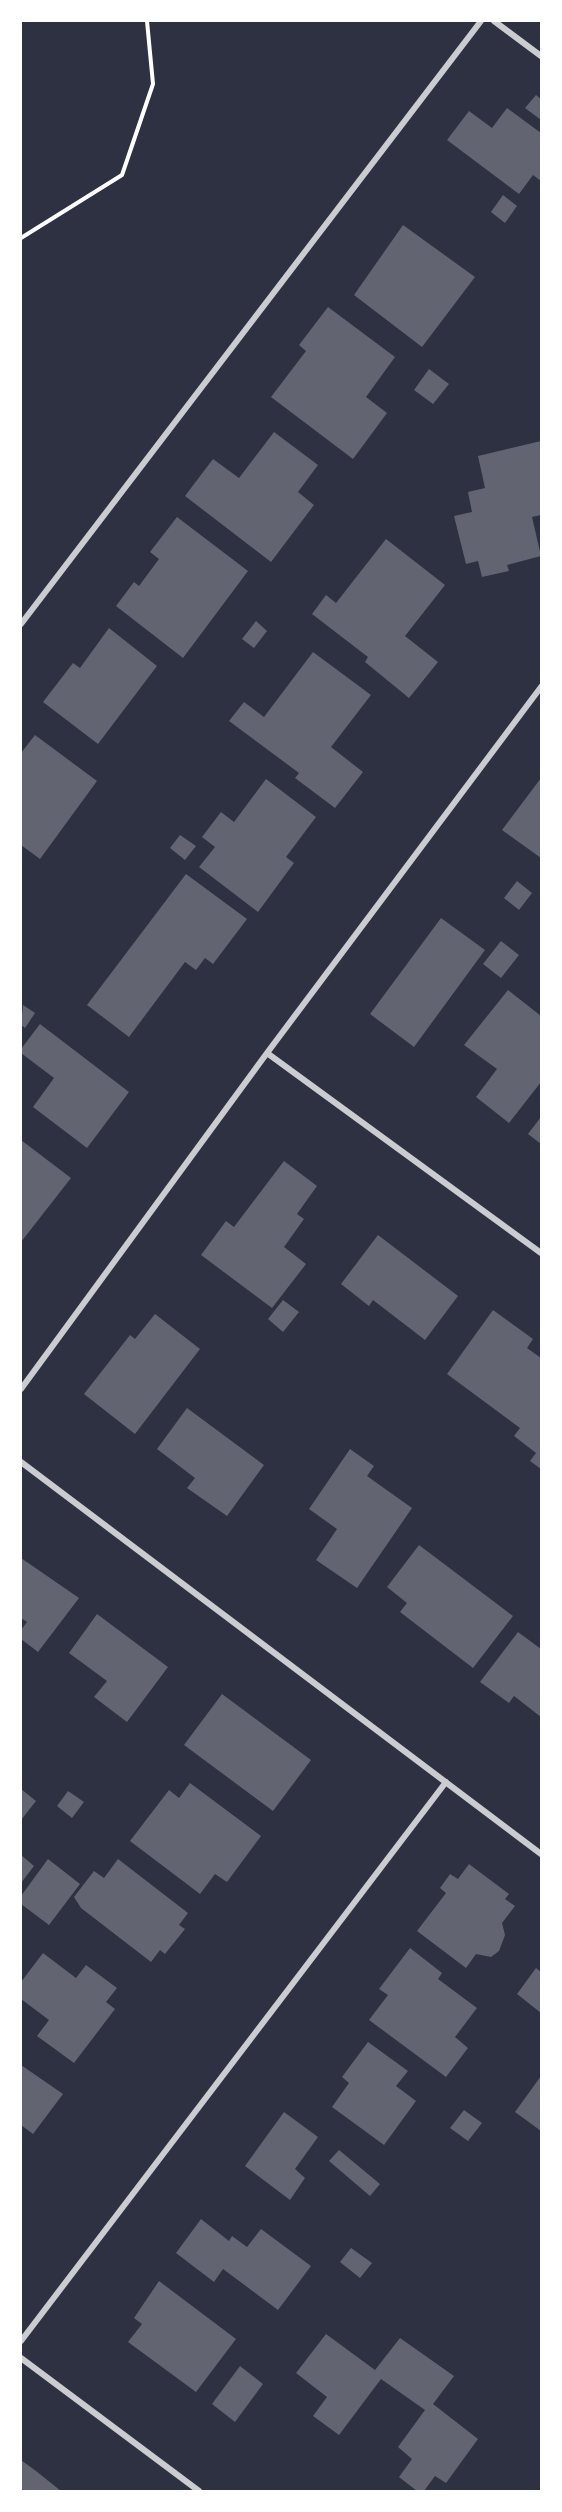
<!DOCTYPE html>
<style>
body{margin:0}
#map{position:relative;width:562px;height:2512px;overflow:hidden;background:#2d3142;font-family:Raleway,sans-serif}
canvas{display:block}
.frame{position:absolute;inset:0;border:22px solid #fff;pointer-events:none}
</style>
<div id="map">
<canvas width="562" height="2512"></canvas>
<div class="frame"></div>
</div>
<script>
const ctx = document.querySelector('canvas').getContext('2d');
ctx.lineJoin = 'round';
function fillPath(path, color) {
  ctx.fillStyle = color;
  ctx.fill(path, 'evenodd');
}
function poly(rows) {
  const path = new Path2D();
  for (const r of rows) {
    path.moveTo(r[0], r[1]);
    for (let i = 2; i < r.length; i += 2) path.lineTo(r[i], r[i + 1]);
  }
  return path;
}
function strokePath(path, color, width, dash) {
  ctx.strokeStyle = color;
  ctx.lineWidth = width;
  ctx.lineCap = dash ? 'butt' : 'round';
  ctx.setLineDash(dash || []);
  ctx.stroke(path);
}
const building = poly([
 [536,95,541,99,541,120,525,108],
 [507,108,541,133,541,181,533,175,519,194,447,140,469,111,492,128],
 [503,195,517,206,505,223,491,212],
 [403,225,475,277,422,347,354,295],
 [328,307,395,357,366,397,387,413,353,459,271,397,306,351,299,345],
 [429,369,449,384,433,404,414,390],
 [274,432,318,465,298,492,314,505,271,562,185,496,213,459,239,478],
 [541,441,541,515,532,517,541,556,507,565,509,571,482,577,478,561,466,564,454,516,472,512,468,492,485,488,478,456],
 [177,517,248,571,183,658,116,606,134,582,139,586,159,559,150,552],
 [386,539,445,585,405,636,438,662,409,698,365,662,368,657,312,614,326,595,336,603],
 [256,621,267,631,254,648,242,639],
 [109,628,157,666,98,744,43,702,73,663,80,668],
 [313,652,371,695,331,747,363,772,335,808,295,778,299,773,229,721,244,702,264,717],
 [35,735,97,781,40,859,21,845,21,753],
 [541,778,541,858,502,830],
 [266,779,316,817,286,857,294,863,258,912,199,867,215,847,202,837,221,812,234,822],
 [180,835,196,846,185,860,170,848],
 [186,874,247,919,213,964,205,958,196,970,185,962,129,1037,87,1005],
 [517,881,532,893,519,910,504,898],
 [441,918,485,950,414,1047,370,1014],
 [501,941,519,955,501,978,483,964],
 [508,990,541,1016,541,1082,509,1123,476,1097,497,1069,464,1045],
 [23,1005,35,1013,25,1028,21,1025],
 [40,1024,129,1092,87,1148,33,1107,54,1078,21,1053,21,1049],
 [541,1117,541,1144,528,1134],
 [21,1140,71,1178,21,1242],
 [284,1161,317,1186,297,1214,304,1219,284,1247,306,1264,272,1308,201,1255,226,1221,234,1227],
 [378,1235,458,1296,425,1340,373,1300,369,1306,341,1284],
 [283,1300,299,1312,283,1332,268,1319],
 [493,1310,533,1339,527,1348,541,1358,541,1469,530,1461,536,1453,514,1436,520,1428,447,1374],
 [155,1314,200,1349,135,1434,84,1394,130,1335,135,1339],
 [187,1408,264,1465,227,1516,187,1488,195,1478,157,1449],
 [350,1449,374,1466,367,1476,412,1508,357,1588,316,1560,337,1529,309,1509],
 [419,1545,513,1616,473,1668,400,1612,407,1603,387,1587],
 [21,1558,79,1598,38,1652,21,1639,21,1630,27,1622,21,1618],
 [97,1614,168,1667,127,1722,94,1697,107,1681,69,1653],
 [518,1632,541,1649,541,1717,514,1696,509,1703,480,1682],
 [222,1694,311,1760,273,1811,184,1745],
 [190,1783,261,1836,227,1882,215,1874,200,1894,130,1841,169,1790,179,1798],
 [21,1789,36,1801,21,1820],
 [68,1791,84,1802,72,1818,57,1806],
 [21,1855,34,1866,21,1883],
 [48,1859,80,1884,49,1925,21,1904,21,1896],
 [118,1859,188,1913,179,1925,185,1929,165,1954,160,1950,151,1962,81,1908,74,1897,94,1871,104,1878],
 [469,1864,509,1894,505,1899,515,1906,502,1923,505,1935,499,1951,491,1957,476,1954,466,1968,417,1931,446,1893,440,1888,450,1874,458,1879],
 [410,1948,442,1973,438,1979,477,2008,455,2037,468,2048,446,2077,369,2020,388,1995,379,1989],
 [43,1953,76,1978,86,1965,117,1988,106,2002,115,2009,74,2063,37,2036,49,2020,21,1999,21,1982],
 [536,1968,541,1972,541,2013,517,1994],
 [368,2042,408,2071,396,2086,416,2101,384,2145,332,2107,349,2083,342,2077],
 [21,2065,63,2094,33,2134,21,2125],
 [541,2076,541,2131,515,2112],
 [464,2110,482,2123,468,2141,450,2128],
 [284,2112,318,2137,295,2169,305,2178,290,2200,245,2166],
 [339,2150,380,2184,370,2196,329,2161],
 [201,2219,229,2241,232,2236,247,2247,261,2229,311,2266,278,2310,223,2269,214,2282,176,2253],
 [351,2248,372,2263,360,2278,340,2262],
 [159,2281,236,2339,196,2392,128,2342,142,2324,134,2318],
 [326,2334,375,2370,400,2338,454,2376,433,2404,478,2439,446,2483,435,2476,424,2491,417,2491,399,2477,412,2459,398,2447,425,2410,381,2379,339,2435,313,2416,327,2397,296,2373],
 [240,2366,263,2384,235,2422,212,2404],
 [21,2460,36,2471,61,2491,21,2491]
]);
const path = poly([
 [21,238,122,175,153,84,147,21]
]);
const minor = poly([
 [494,21,541,56],
 [21,624,481,21],
 [267,1053,541,1253],
 [21,1389,267,1053,541,687],
 [21,1462,541,1854],
 [21,2341,446,1782],
 [21,2358,199,2491]
]);
fillPath(building, '#626471');
strokePath(path, '#fff', 4);
strokePath(minor, '#caccd0', 6);
</script>
